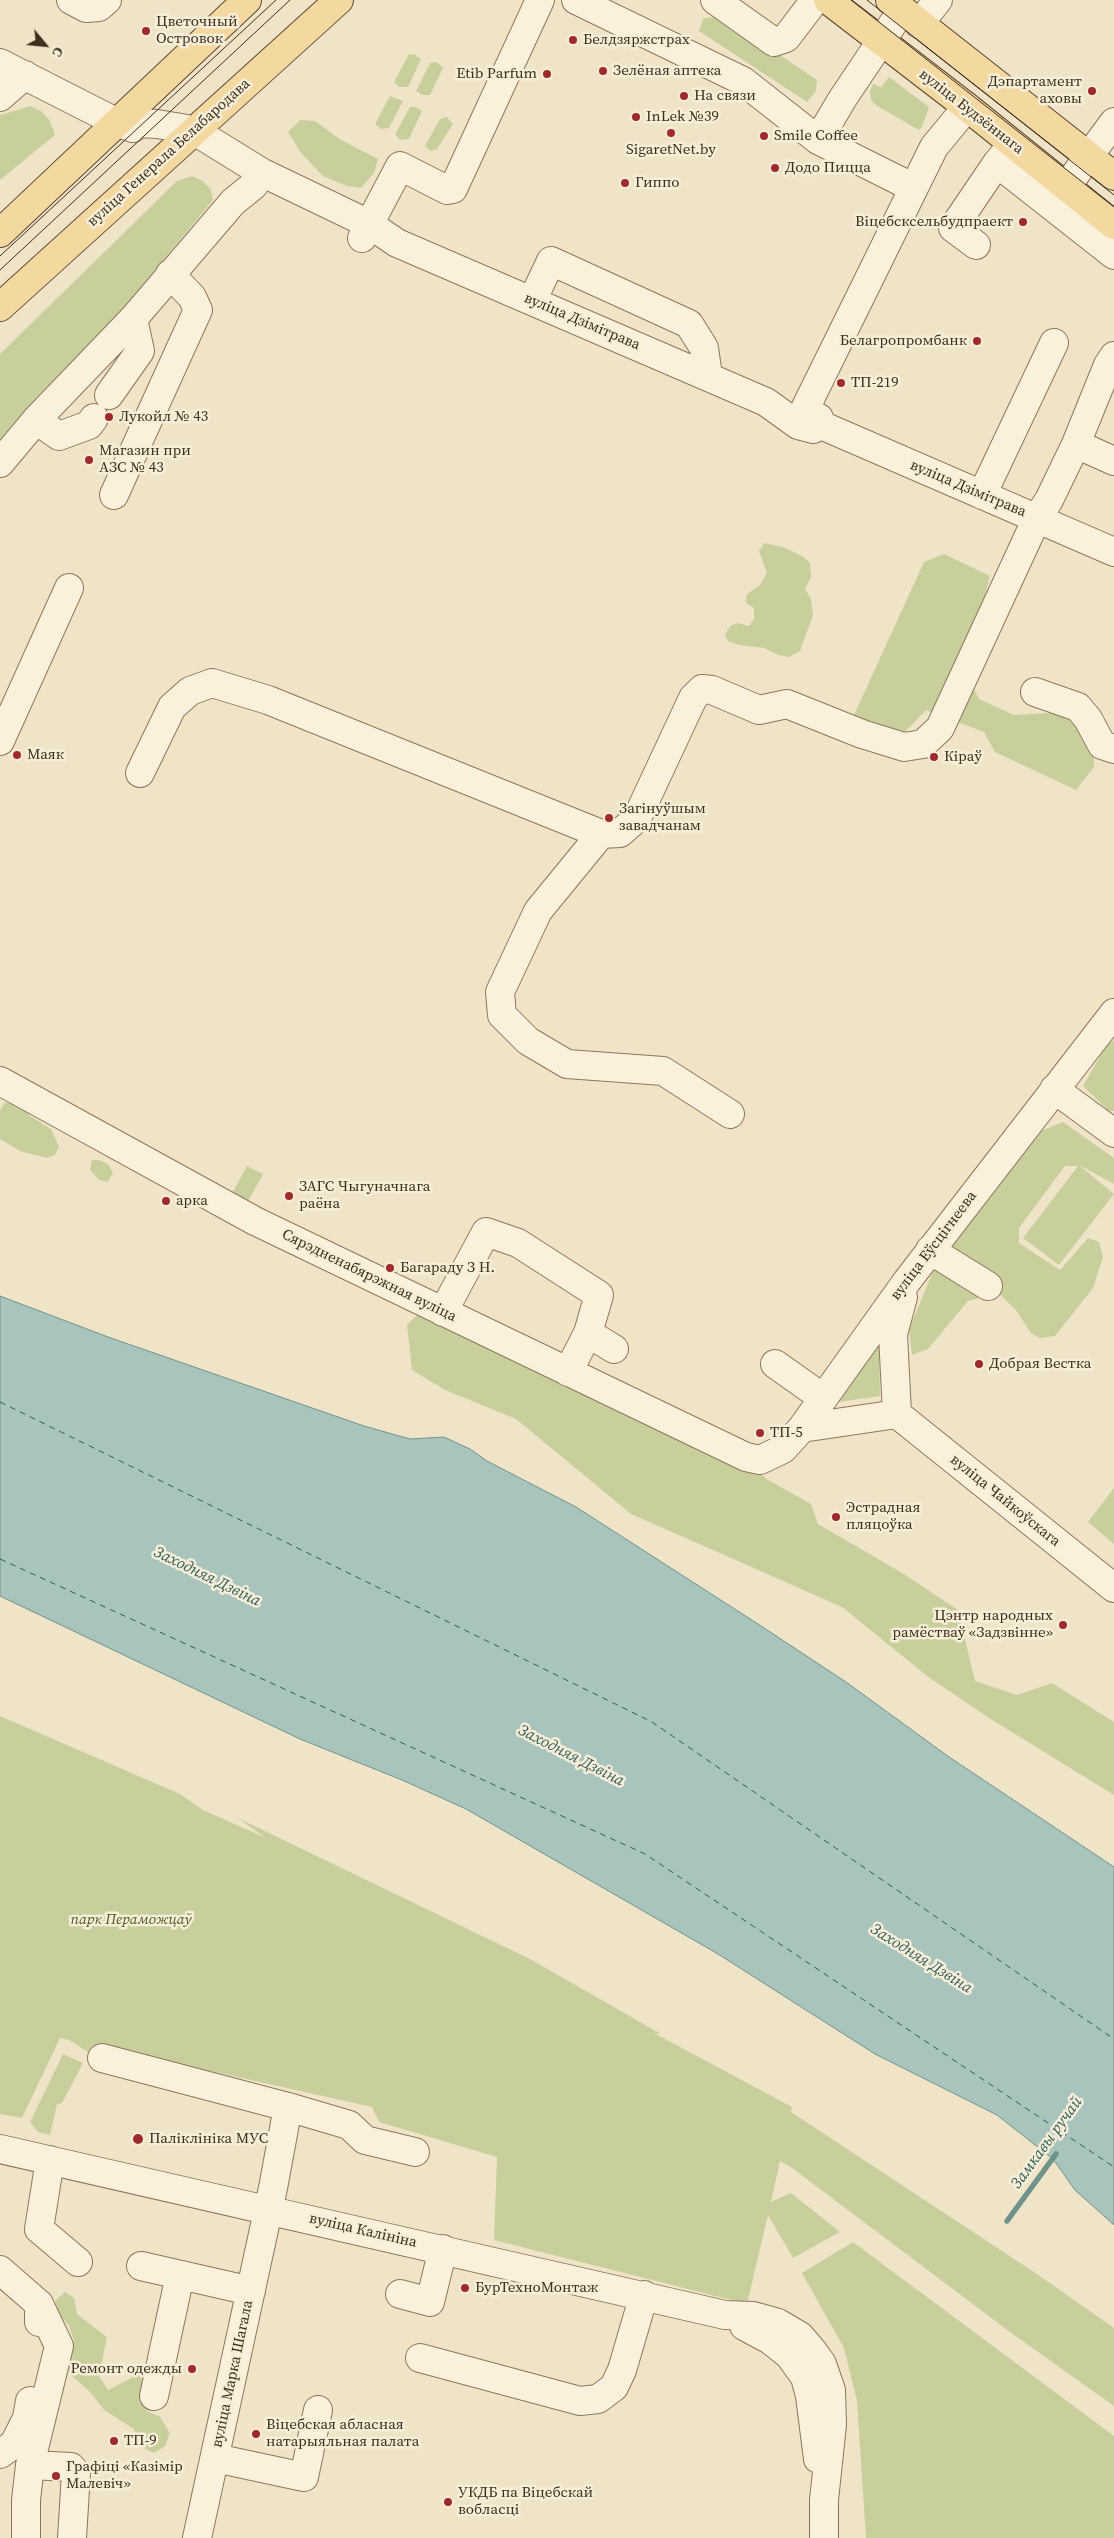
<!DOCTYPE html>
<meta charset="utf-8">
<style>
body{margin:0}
#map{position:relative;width:1114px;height:2538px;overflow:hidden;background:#f0e4c8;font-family:"Source Serif 4",serif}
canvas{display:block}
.north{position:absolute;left:20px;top:20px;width:50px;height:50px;-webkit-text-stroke:4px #f7eed8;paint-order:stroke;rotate:118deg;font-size:14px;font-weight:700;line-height:20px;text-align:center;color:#3d2e20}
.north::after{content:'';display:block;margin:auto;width:18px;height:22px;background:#3d2e20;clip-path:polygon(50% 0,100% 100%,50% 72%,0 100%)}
</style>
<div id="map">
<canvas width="1114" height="2538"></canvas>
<div class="north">С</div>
</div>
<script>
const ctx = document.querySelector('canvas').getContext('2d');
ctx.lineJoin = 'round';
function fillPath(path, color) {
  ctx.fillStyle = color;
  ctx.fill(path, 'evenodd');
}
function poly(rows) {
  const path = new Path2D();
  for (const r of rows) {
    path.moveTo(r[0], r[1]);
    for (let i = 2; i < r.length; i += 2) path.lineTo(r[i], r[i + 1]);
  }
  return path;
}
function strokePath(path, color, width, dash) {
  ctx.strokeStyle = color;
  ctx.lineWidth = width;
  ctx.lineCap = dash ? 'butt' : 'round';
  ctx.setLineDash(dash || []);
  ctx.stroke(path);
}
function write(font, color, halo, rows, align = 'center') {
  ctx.font = font + ' "Source Serif 4",serif';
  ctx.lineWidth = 5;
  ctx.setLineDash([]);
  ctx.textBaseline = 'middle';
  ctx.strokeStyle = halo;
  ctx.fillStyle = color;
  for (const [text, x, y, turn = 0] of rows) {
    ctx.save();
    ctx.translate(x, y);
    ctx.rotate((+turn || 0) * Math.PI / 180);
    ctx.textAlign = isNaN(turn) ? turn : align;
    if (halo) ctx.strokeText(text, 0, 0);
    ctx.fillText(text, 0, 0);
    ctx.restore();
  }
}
const green = poly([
 [720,15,817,80,816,91,807,102,699,31,703,19],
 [409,54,415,55,421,59,408,87,399,87,394,82],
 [437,62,443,68,430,95,422,95,416,91,430,63],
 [889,77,929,107,922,127,919,130,877,106,871,100,870,91,873,84,881,87],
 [390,96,403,101,389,128,381,129,375,124],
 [30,106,41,111,50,121,55,135,0,180,0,115],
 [410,107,416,107,422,111,409,139,400,140,395,134],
 [447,117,453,124,437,149,431,151,425,146,440,119],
 [300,120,315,121,341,140,378,159,374,173,361,188,347,186,323,176,301,153,288,132],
 [192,176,203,181,211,190,213,200,118,315,37,397,0,441,0,354,177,181],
 [764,543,783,547,802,556,810,563,811,577,805,589,811,599,813,615,800,651,789,657,778,655,764,648,739,645,728,641,725,635,730,626,737,623,749,626,754,619,754,608,746,603,747,594,760,585,767,573,759,551],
 [944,554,990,576,985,596,957,657,979,699,1014,715,1063,712,1093,732,1094,767,1076,790,995,752,984,732,926,710,899,738,869,730,854,715,924,562],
 [1114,1040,1114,1111,1109,1111,1083,1086,1107,1044],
 [5,1102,25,1108,30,1116,51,1129,59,1147,55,1155,47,1158,20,1151,0,1139,0,1111],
 [1063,1122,1114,1158,1114,1184,1079,1165,1114,1194,1059,1265,1023,1238,1078,1166,1065,1166,1019,1228,1019,1243,1060,1270,1088,1238,1099,1242,1103,1257,1093,1288,1055,1336,1040,1338,1031,1333,1016,1310,998,1293,968,1301,928,1349,912,1355,909,1329,941,1252,1038,1132],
 [92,1160,99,1160,108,1164,113,1173,108,1182,99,1180,90,1170],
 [247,1166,263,1174,246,1205,230,1197],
 [421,1311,756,1465,765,1478,811,1504,818,1524,904,1574,958,1610,975,1681,1017,1695,1052,1683,1114,1722,1114,1795,989,1718,927,1676,842,1607,631,1514,516,1419,445,1390,412,1370,407,1325],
 [879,1338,880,1396,832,1403],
 [1114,1488,1114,1544,1088,1522],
 [0,1716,180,1794,203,1810,264,1837,238,1818,530,1959,661,2034,654,2033,792,2107,791,2112,1037,2274,1114,2328,1114,2406,1014,2335,792,2168,780,2161,771,2202,791,2193,840,2232,793,2258,768,2215,747,2304,494,2240,497,2157,379,2122,372,2107,210,2071,208,2073,200,2069,92,2045,88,2052,69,2040,60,2038,22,2118,0,2114],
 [63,2054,83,2063,62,2103,57,2104,50,2135,38,2132,30,2122],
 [853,2242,1114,2436,1114,2538,866,2538,857,2401,844,2348,802,2273],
 [65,2292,74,2298,77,2314,107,2337,99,2376,108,2390,139,2374,147,2381,143,2395,147,2411,160,2417,170,2433,165,2446,154,2453,140,2446,134,2429,104,2410,90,2392,61,2366,59,2355,74,2341,69,2326,59,2314,55,2301]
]);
const water = poly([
 [0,1296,108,1337,364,1426,410,1439,444,1437,470,1449,487,1461,576,1507,758,1624,846,1682,949,1757,1114,1867,1114,2225,1075,2190,1053,2159,997,2115,875,2054,718,1954,466,1809,402,1780,300,1739,0,1596,0,1296]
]);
const stream = poly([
 [1007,2221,1056,2154]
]);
const ferry = poly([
 [0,1402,652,1722,1114,2039],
 [0,1559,645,1854,1114,2167]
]);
const minor = poly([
 [71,0,86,8,99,7,107,0],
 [576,0,743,81,818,140,914,188],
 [715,0,774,42,786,38,815,0],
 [919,24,938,0],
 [0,63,116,122,133,128],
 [0,97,25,75],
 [116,122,157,124,193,130,261,172,369,224,397,243,766,402,798,425,813,429,821,425],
 [818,140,843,98,902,10],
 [1012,145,997,163,1114,255],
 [1066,187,1114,122],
 [362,238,400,166,447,190,453,189,540,0],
 [976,245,953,228,997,163],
 [532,301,551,261,689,324,704,348,708,376],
 [109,395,140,351,133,319],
 [805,409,934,147,967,107],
 [811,413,819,418,821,425,1114,552],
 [36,420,59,436,89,425,94,418],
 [1076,444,1114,461],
 [0,463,36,420,133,319,233,202,254,185],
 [114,495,198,310,192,297,170,274],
 [982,495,1054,343],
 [1035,692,1078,707,1088,719,1102,745,1114,749],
 [0,741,69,588],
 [140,773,172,707,190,691,212,683,268,700,601,834,620,833,637,818,693,698,702,689,712,690,759,710,787,704,862,734,904,747,923,744,940,728,1037,518,1049,500,1076,444,1108,365,1114,356],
 [601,834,538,911,500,992,502,1015,528,1041,567,1064,663,1071,730,1114],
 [0,1081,255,1221,746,1457,760,1460,783,1449,802,1428,907,1281,1114,1013],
 [1054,1089,1114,1133],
 [930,1250,988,1286],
 [443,1312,486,1232,518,1243,599,1295,588,1333,568,1372],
 [588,1333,614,1349],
 [775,1364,823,1398],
 [897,1414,893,1334,903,1297],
 [802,1428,897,1414,1114,1588],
 [102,2058,288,2107,349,2125,365,2140,415,2152],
 [0,2149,725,2315,753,2316,778,2323,800,2336,812,2350,822,2364,831,2390,832,2425,824,2500,824,2538],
 [50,2160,39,2229,78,2262],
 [141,2266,251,2291],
 [0,2270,39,2304,39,2322],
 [400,2294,430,2302,443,2249],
 [744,2326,770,2340,789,2355,805,2377,810,2396,818,2459],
 [420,2358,580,2401,598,2399,614,2387,622,2370,644,2295],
 [154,2396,180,2275],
 [0,2454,14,2444,27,2418,30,2401],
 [215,2458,304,2477,318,2410],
 [30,2465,71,2467,76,2473,72,2538],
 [26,2538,26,2500,30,2465,59,2346,39,2304],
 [197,2538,273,2188,288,2107]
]);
const major = poly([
 [828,0,967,107,1114,225],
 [890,0,1114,176],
 [0,233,247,0],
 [0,307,339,0]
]);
const tram = poly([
 [851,0,1114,207],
 [867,0,1114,195],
 [0,256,276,0],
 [0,270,290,0]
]);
const markers = [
 [146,31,5,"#9e2a2b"],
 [573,40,5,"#9e2a2b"],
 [603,71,5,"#9e2a2b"],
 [547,74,5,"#9e2a2b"],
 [1092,91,5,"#9e2a2b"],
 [684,96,5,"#9e2a2b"],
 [636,117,5,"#9e2a2b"],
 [671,133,5,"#9e2a2b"],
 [764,136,5,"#9e2a2b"],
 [775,168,5,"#9e2a2b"],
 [625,183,5,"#9e2a2b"],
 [1023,222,5,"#9e2a2b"],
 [977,341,5,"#9e2a2b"],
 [841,383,5,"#9e2a2b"],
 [109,417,5,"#9e2a2b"],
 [89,460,5,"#9e2a2b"],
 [17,755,5,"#9e2a2b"],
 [934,757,5,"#9e2a2b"],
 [609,818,5,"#9e2a2b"],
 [289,1196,5,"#9e2a2b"],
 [166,1201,5,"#9e2a2b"],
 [390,1268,5,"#9e2a2b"],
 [979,1364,5,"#9e2a2b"],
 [760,1433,5,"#9e2a2b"],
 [836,1517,5,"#9e2a2b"],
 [1063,1625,5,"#9e2a2b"],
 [138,2139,6,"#9e2a2b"],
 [465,2288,5,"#9e2a2b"],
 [192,2369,5,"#9e2a2b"],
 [256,2434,5,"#9e2a2b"],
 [114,2441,5,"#9e2a2b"],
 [56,2476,5,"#9e2a2b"],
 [448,2502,5,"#9e2a2b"]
];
const poiNames = [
 ["Цветочный",156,22],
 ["Островок",156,39],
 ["Белдзяржстрах",583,40],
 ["Зелёная аптека",613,71],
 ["Etib Parfum",537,74,"right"],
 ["Дэпартамент",1082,82,"right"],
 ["аховы",1082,99,"right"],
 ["На связи",694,96],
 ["InLek №39",646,117],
 ["Smile Coffee",774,136],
 ["SigaretNet.by",671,150,"center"],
 ["Додо Пицца",785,168],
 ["Гиппо",635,183],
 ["Віцебсксельбудпраект",1013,222,"right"],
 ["Белагропромбанк",967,341,"right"],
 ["ТП-219",851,383],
 ["Лукойл № 43",119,417],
 ["Магазин при",99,451],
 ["АЗС № 43",99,468],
 ["Маяк",27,755],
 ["Кіраў",944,757],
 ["Загінуўшым",619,809],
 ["завадчанам",619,826],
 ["ЗАГС Чыгуначнага",299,1187],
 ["раёна",299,1204],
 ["арка",176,1201],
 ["Багараду З Н.",400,1268],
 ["Добрая Вестка",989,1364],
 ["ТП-5",770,1433],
 ["Эстрадная",846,1508],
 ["пляцоўка",846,1525],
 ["Цэнтр народных",1053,1616,"right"],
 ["рамёстваў «Задзвінне»",1053,1633,"right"],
 ["Паліклініка МУС",149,2139],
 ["БурТехноМонтаж",475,2288],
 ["Ремонт одежды",182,2369,"right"],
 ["Віцебская абласная",266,2425],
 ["натарыяльная палата",266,2442],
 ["ТП-9",124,2441],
 ["Графіці «Казімір",66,2467],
 ["Малевіч»",66,2484],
 ["УКДБ па Віцебскай",458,2493],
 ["вобласці",458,2510]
];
const streetNames = [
 ["вуліца Будзённага",971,112,38],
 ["вуліца Генерала Белабародава",169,153,-42],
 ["вуліца Дзімітрава",582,322,23],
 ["вуліца Дзімітрава",968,489,23],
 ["вуліца Еўсцігнеева",934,1246,-53],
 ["Сярэдненабярэжная вуліца",369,1276,26],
 ["вуліца Чайкоўскага",1005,1501,39],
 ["вуліца Калініна",363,2231,13],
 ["вуліца Марка Шагала",233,2374,-78]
];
const parkNames = [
 ["парк Пераможцаў",131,1920]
];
const waterNames = [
 ["Заходняя Дзвіна",207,1577,26],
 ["Заходняя Дзвіна",571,1756,27],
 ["Заходняя Дзвіна",921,1959,32],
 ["Замкавы ручай",1047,2143,-54]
];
fillPath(green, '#c9cf9b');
fillPath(water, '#a9c4bc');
strokePath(water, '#6f938a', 1);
strokePath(stream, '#6f938a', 5.5);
strokePath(ferry, '#2f5d5a', 1, [6, 5]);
strokePath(minor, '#8d765c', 30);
strokePath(major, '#5b4430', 30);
strokePath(minor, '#faf1dc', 28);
strokePath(major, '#f3d9a0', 28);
strokePath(tram, '#3d2e20', 1);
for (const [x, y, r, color] of markers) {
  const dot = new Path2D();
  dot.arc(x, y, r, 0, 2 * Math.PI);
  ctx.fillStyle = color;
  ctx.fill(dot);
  strokePath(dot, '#f7eed8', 2);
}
write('15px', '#3d2e20', '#f7eed8', poiNames, 'left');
write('15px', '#3d2e20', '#f7eed8', streetNames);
write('italic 15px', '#4d5a26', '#f7eed8', parkNames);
write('italic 16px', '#2f5d5a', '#f7eed8', waterNames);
</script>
